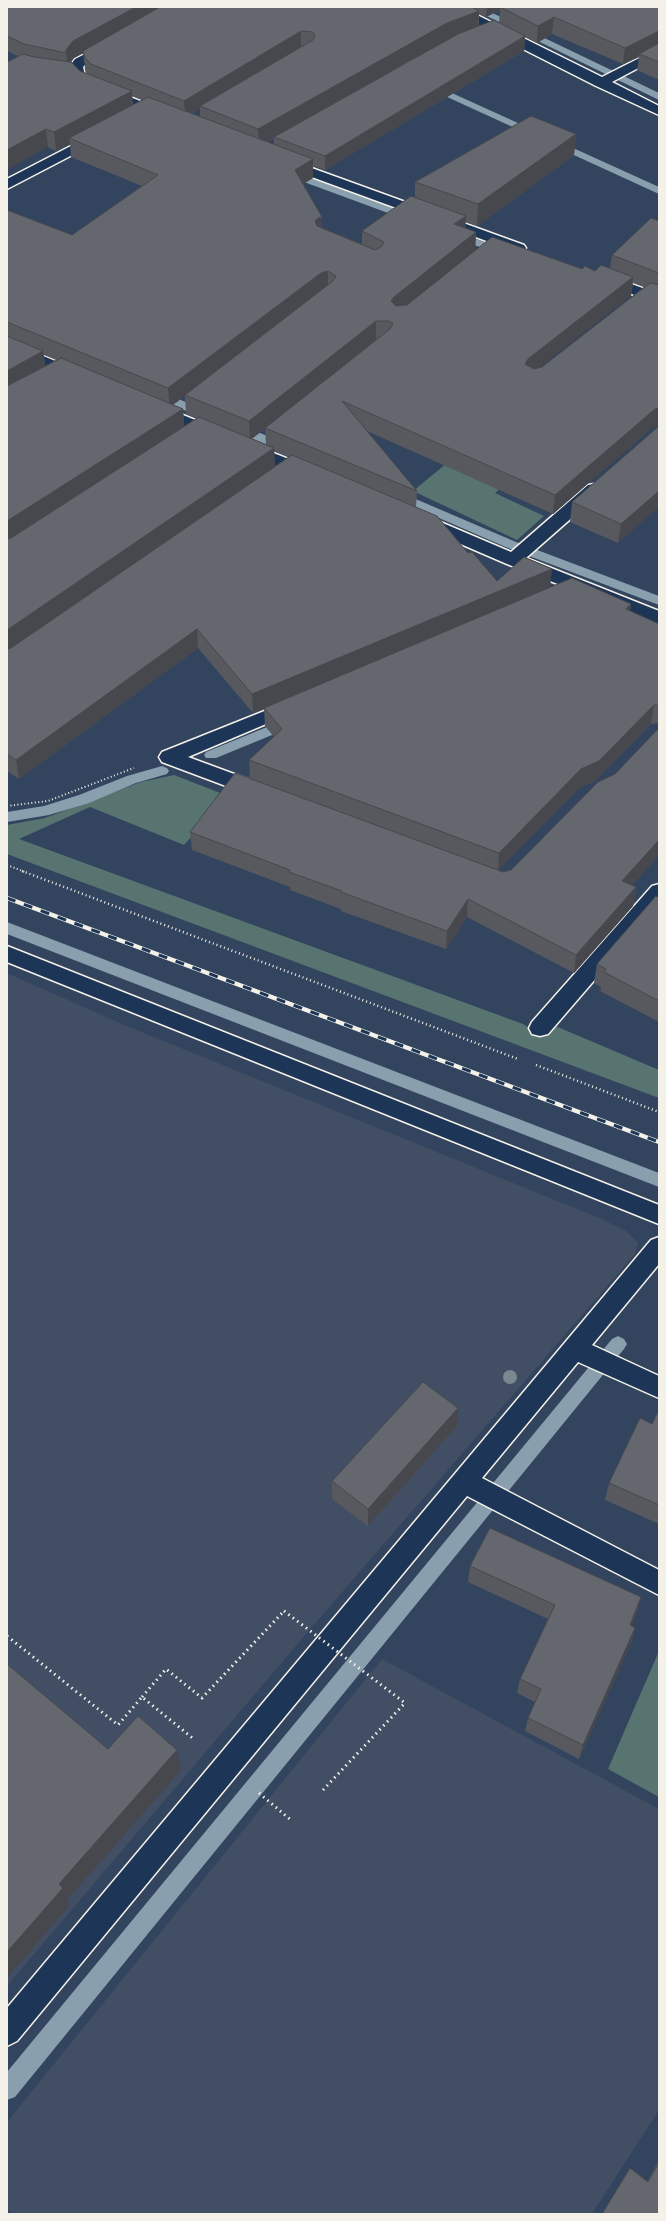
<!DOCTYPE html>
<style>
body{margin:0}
#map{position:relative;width:666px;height:2221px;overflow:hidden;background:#33445e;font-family:Itim,sans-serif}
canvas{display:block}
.frame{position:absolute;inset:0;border:8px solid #f4f1e8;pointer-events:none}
</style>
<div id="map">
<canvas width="666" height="2221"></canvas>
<div class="frame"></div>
</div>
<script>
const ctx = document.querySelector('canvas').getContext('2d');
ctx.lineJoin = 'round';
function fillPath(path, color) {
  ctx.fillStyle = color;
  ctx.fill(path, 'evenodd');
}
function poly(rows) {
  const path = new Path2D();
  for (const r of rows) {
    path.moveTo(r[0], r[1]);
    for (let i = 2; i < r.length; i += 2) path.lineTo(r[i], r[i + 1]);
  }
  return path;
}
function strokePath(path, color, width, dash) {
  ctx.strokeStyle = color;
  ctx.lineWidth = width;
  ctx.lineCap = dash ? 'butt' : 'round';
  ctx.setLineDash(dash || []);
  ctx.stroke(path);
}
const built = poly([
 [7,973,129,1027,597,1217,626,1231,638,1243,635,1254,317,1621,7,1986],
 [382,1659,659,1809,659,2110,592,2214,14,2214,7,2209,7,2122]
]);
const green = poly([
 [486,431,540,455,495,493,544,516,517,540,413,491],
 [174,775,228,796,184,845,90,807,19,839,523,1024,541,1036,553,1025,659,1070,659,1098,7,854,7,825,45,818,141,782],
 [659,1651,659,1797,608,1769]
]);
const stream = poly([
 [468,7,480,7,659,93,659,100,468,7],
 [409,56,414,59,412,61,399,69,659,187,659,194,386,69,409,56],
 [289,170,415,216,416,218,411,221,407,220,285,175,285,171,289,170],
 [456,232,507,250,508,252,503,255,499,254,452,237,451,235,456,232],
 [156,390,208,411,210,414,208,417,200,417,152,396,150,394,152,392,156,390],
 [235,423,290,445,292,448,290,451,282,451,231,430,229,427,231,424,235,423],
 [397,491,516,542,659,596,659,605,508,548,393,498,391,495,393,492,397,491],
 [289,718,294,720,296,723,294,726,216,758,206,758,204,755,206,752,289,718],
 [162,766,167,768,169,771,167,774,136,783,89,803,49,815,7,822,7,812,44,806,79,795,127,776,162,766],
 [7,922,659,1173,659,1187,7,934,7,922],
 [618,1336,624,1339,627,1344,624,1349,15,2097,7,2100,7,2072,612,1339,618,1336]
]);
const pathFar2 = poly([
 [7,806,48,801,134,768],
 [7,865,25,872]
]);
const pathFar1 = poly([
 [22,871,518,1059],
 [536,1065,659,1112]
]);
const path = poly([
 [7,1636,118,1725,142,1697,195,1740],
 [142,1697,166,1669,202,1698,284,1611],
 [323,1790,405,1703],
 [259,1793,292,1821]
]);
const minor = poly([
 [445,7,461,7,602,77,659,48,659,57,612,82,659,106,659,115,596,86,446,10,445,7],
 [111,41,118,45,116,48,85,65,83,67,85,75,92,82,168,112,170,115,168,118,158,118,82,88,73,79,69,67,75,59,111,41],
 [96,133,103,137,101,140,7,189,7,179,96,133],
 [284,158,524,245,526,248,524,251,519,252,514,251,279,165,277,162,284,158],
 [604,274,659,294,659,304,599,282,596,279,599,276,604,274],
 [7,341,82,372,84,375,82,378,70,378,7,352,7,341],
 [156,404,222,431,224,434,222,437,210,437,150,412,148,409,150,406,156,404],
 [248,443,314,469,316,473,314,477,308,478,302,477,242,452,240,448,242,444,248,443],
 [594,484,600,485,602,489,600,493,526,558,659,611,659,624,507,564,419,526,416,522,419,518,425,517,431,518,511,552,588,485,594,484],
 [292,700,299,702,301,706,299,710,188,757,264,785,267,790,264,795,257,797,250,795,162,762,159,757,162,752,292,700],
 [659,884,659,905,548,1034,540,1036,532,1034,529,1028,532,1022,652,886,659,884],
 [7,946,659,1205,659,1224,7,962,7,946],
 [659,1237,659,1264,592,1345,659,1376,659,1398,578,1362,482,1478,659,1570,659,1595,467,1496,17,2041,7,2046,7,2008,651,1240,659,1237]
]);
const rail = poly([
 [7,898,659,1142]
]);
const pathBridge = poly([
 [284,1611,405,1703]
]);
const trees = [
 [510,1377]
];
const wall = poly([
 [7,7,659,7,659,80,637,70,639,57,623,64,552,34,537,43,525,37,524,51,325,170,313,166,313,178,303,184,322,217,322,228,362,244,362,231,415,197,415,182,576,134,574,155,477,226,465,222,465,228,476,232,475,251,595,271,610,268,612,255,659,221,659,426,652,428,553,514,367,431,417,491,416,507,468,553,497,581,550,588,631,604,630,611,659,624,659,723,651,724,596,780,579,788,498,870,503,872,511,870,615,774,659,728,659,855,632,885,636,887,633,906,574,973,467,917,446,949,341,911,341,909,290,890,290,887,192,850,190,832,250,778,249,760,274,737,265,726,264,708,253,713,198,648,19,779,7,771,7,210,72,235,142,186,71,157,70,143,56,151,48,147,18,56,7,51],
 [500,10,499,23,479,26,479,14,486,17],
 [452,38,338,101,446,40],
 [83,53,86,74,80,71,71,62,74,58],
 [132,96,142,100,133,105],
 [200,108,200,117,191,114],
 [274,138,274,145,267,142],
 [633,283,644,287,542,367,538,368,631,295],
 [376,340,377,340,265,428,266,445,252,439],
 [44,355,56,360,45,366],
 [185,396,186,414,197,418,184,426,183,409,173,405],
 [274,451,288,457,275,466],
 [659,426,618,543,570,522,572,502],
 [659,898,659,1022,600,991,601,987,594,983,597,964],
 [659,1410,659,1524,605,1500,609,1483,652,1424],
 [457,1426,368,1526,332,1499,332,1481],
 [470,1566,641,1597,637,1612,631,1626,635,1628,631,1643,579,1759,525,1731,528,1718,535,1702,517,1693,520,1679,548,1619,468,1582],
 [659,2160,659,2214,647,2182]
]);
const shadedWall = poly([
 [136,7,167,7,74,58,68,66,68,69,66,50,73,41],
 [487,7,506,7,500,7,500,10,486,17],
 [479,11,478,28,446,40,259,146,258,129,447,23],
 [554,17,552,34,537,43,538,26],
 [301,31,301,48,200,106,200,108,185,117,184,101],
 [659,31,659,47,639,54,639,57,623,64,625,48],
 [525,36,524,51,325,170,325,156],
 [132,91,133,109,69,138,70,144,56,151,54,132],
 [46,129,48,147,7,170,7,150],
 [576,134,574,155,477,226,478,204],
 [313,159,313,178,295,189,295,170],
 [466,216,465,235,454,224],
 [322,217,322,236,318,237,315,221,318,218],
 [476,232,475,251,390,320,391,301,394,297],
 [328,271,328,290,185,395,185,396,170,407,168,388,321,273],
 [633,277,631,295,526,378,525,364,528,359],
 [376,321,376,340,250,440,249,421],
 [43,351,46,370,7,391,7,371],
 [659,408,659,426,652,428,553,514,555,495,655,409],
 [183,409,184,428,7,542,7,521],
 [274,448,275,467,7,651,7,630],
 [659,491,659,507,618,543,621,524],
 [552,569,550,588,253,713,252,694],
 [631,604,628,623,626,609],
 [197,629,198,648,19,779,16,760],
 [654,705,651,724,596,780,579,788,498,871,499,853,581,769],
 [659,840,659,855,619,899,622,881],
 [636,887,633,906,574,973,576,955],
 [468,899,467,917,446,949,447,931],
 [458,1408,457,1426,368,1526,368,1509],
 [641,1597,637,1612,625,1640,630,1625],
 [635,1628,631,1643,579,1759,583,1745],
 [177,1750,181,1770,67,1900,69,1906,7,1978,7,1952,59,1884]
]);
const building = poly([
 [7,7,136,7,73,41,66,50,66,53,24,44,7,36,7,7],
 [160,7,472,7,479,11,447,23,258,129,200,106,313,40,315,36,313,32,301,31,184,101,91,64,85,58,83,51,160,7],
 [500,7,659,7,659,31,625,48,554,17,538,26,500,7],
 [494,20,525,36,325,156,274,137,458,34,494,20],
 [659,43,659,62,639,54,659,43],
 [23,54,34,57,71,62,80,71,132,91,54,132,46,129,7,150,7,62,23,54],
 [148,97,313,159,295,170,322,217,318,218,315,221,317,226,375,250,381,247,384,242,362,231,411,196,466,216,454,224,476,232,394,297,391,301,396,306,407,305,492,237,582,269,585,266,595,271,601,265,633,277,528,359,525,364,534,369,542,367,650,283,659,285,659,408,655,409,555,495,342,401,417,491,265,428,390,329,393,324,389,321,376,321,249,421,185,395,333,281,336,276,328,271,321,273,168,388,7,322,7,210,72,235,158,175,69,138,148,97],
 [531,116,576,134,478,204,415,182,531,116],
 [651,218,659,221,659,273,612,255,651,218],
 [7,336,43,351,7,371,7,336],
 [61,358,183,409,7,521,7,386,61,358],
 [199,417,274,448,7,630,7,539,11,538,199,417],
 [659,426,659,491,621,524,572,502,659,426],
 [292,455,437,516,468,553,472,552,497,581,524,557,552,569,252,694,197,629,16,760,7,754,7,649,11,648,292,455],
 [572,578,631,604,626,609,659,624,659,705,654,705,599,761,581,769,499,853,249,760,282,729,264,708,572,578],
 [659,728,659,840,622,881,636,887,576,955,468,899,447,931,341,892,342,891,289,872,290,870,190,832,235,773,503,872,511,870,598,782,615,774,659,728],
 [656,896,659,898,659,1001,604,972,606,969,597,964,656,896],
 [423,1382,458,1408,368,1509,332,1481,423,1382],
 [659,1410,659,1505,609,1483,640,1418,652,1424,659,1410],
 [490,1528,641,1597,630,1625,635,1628,583,1745,528,1718,541,1689,520,1679,555,1605,470,1566,490,1528],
 [7,1664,108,1749,138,1716,177,1750,59,1884,63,1888,7,1952,7,1664],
 [659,2163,659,2214,602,2214,630,2168,648,2182,659,2163]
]);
fillPath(built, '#424e63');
fillPath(green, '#577471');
fillPath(stream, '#899fae');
strokePath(minor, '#f4f1e8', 3);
strokePath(pathFar2, '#f4f1e8', 2, [1, 2.5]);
strokePath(pathFar1, '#f4f1e8', 2.5, [1, 3]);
strokePath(path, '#f4f1e8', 3, [1.5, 4]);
fillPath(minor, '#1d3557');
strokePath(rail, '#f4f1e8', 4.5);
strokePath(rail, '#1d3557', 3, [9]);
strokePath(pathBridge, '#f4f1e8', 3, [1.5, 4]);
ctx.fillStyle = '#7a8890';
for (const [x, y] of trees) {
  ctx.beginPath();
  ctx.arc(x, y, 7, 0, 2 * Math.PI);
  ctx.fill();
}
fillPath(wall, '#57595f');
fillPath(shadedWall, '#47484e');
fillPath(building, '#65676f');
strokePath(building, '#47484e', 1);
</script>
